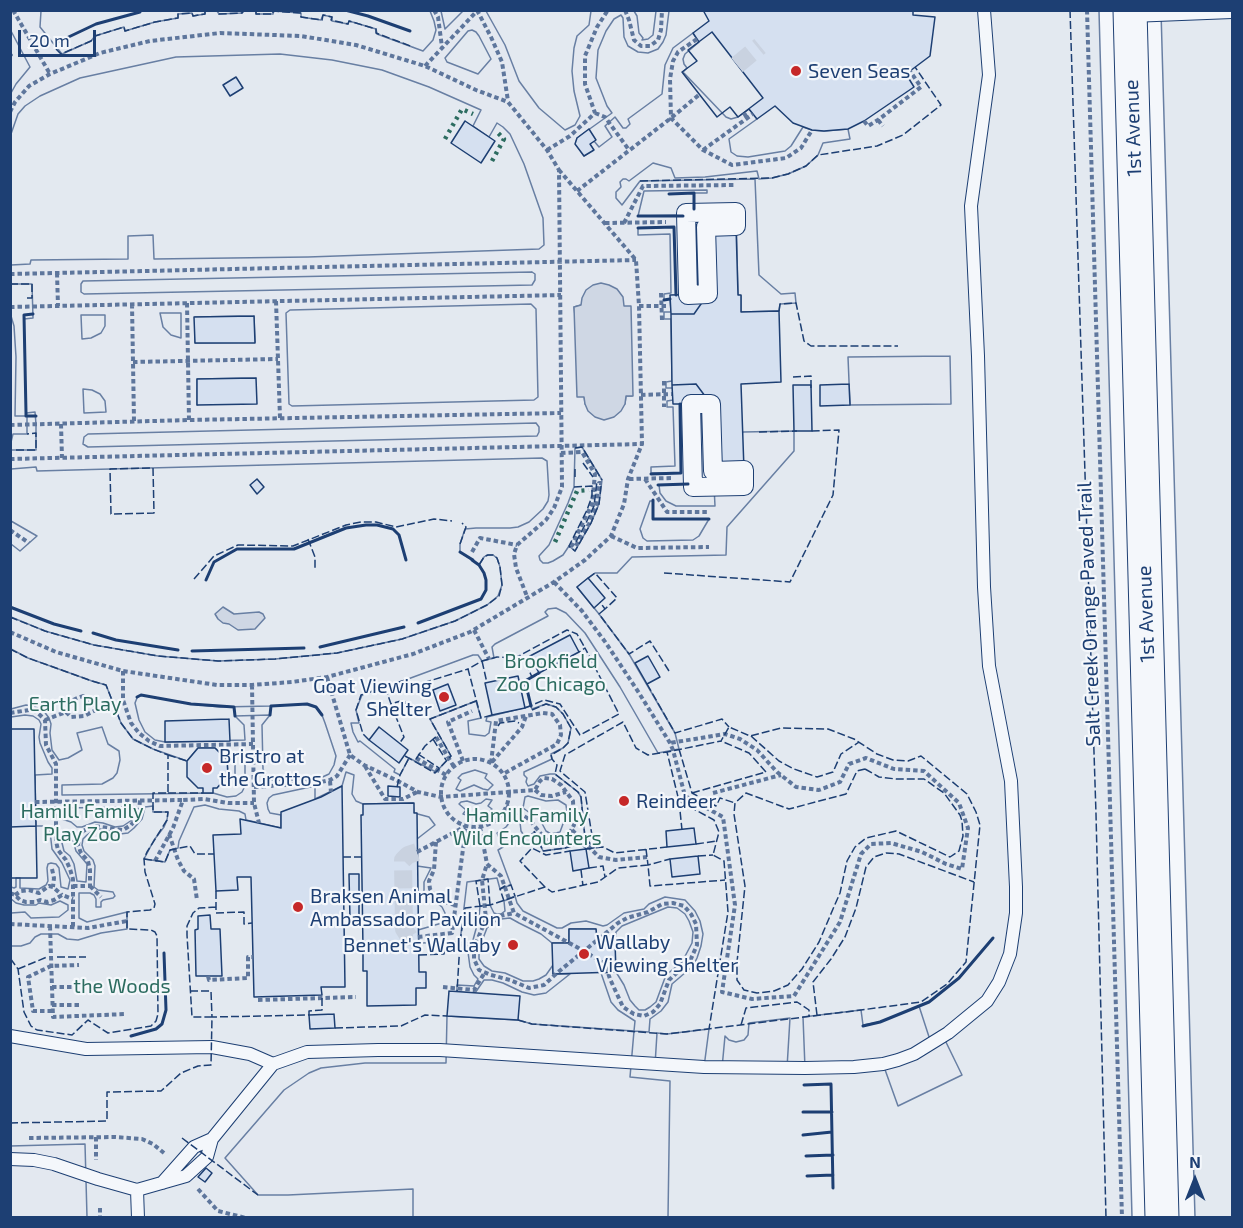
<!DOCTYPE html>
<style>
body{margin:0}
#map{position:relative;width:1243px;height:1228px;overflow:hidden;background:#f4f7fb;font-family:"Exo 2",sans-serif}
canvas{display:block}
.frame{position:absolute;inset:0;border:12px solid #1d3f73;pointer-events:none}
.north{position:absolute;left:1165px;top:1150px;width:60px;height:60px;-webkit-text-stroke:4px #f4f7fb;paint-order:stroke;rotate:0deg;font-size:16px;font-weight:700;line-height:24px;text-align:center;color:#1d3f73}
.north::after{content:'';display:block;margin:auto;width:21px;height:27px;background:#1d3f73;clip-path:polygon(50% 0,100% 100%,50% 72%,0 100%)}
.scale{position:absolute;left:18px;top:30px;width:78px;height:27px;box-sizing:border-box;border:3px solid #1d3f73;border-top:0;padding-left:8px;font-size:18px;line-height:21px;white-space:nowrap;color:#1d3f73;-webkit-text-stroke:4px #f4f7fb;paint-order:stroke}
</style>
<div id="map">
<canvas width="1243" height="1228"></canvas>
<div class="frame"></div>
<div class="north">N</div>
<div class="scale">20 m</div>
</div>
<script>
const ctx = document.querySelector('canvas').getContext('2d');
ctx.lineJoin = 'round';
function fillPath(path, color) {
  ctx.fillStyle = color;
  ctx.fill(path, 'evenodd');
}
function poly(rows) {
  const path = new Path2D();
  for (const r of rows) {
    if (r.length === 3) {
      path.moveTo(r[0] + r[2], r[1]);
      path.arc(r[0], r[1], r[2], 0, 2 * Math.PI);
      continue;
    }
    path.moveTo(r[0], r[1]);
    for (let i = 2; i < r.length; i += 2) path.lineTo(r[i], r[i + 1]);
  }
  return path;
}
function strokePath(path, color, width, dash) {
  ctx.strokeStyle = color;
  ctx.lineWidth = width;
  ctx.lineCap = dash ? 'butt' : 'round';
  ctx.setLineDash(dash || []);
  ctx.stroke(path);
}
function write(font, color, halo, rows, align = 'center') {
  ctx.font = font + ' "Exo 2",sans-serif';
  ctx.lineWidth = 4.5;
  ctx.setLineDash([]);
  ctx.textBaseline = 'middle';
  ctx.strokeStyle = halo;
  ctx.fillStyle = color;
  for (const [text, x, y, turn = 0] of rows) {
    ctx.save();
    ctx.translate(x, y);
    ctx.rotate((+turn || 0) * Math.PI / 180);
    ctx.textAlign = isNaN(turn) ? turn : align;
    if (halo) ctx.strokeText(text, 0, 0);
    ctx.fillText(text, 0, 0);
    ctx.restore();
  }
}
const green = poly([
 [11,11,1099,11,1132,1217,11,1217,11,11],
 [1161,11,1232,11,1232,1217,1195,1217,1161,11]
]);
const parking = poly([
 [11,10,41,11,40,27,62,54,91,41,95,36,124,27,125,31,155,22,178,18,178,14,192,13,193,16,205,14,205,11,217,11,219,14,242,13,244,11,256,10,256,14,273,14,274,11,301,13,301,17,321,20,323,15,332,17,332,21,348,24,349,21,376,29,377,34,423,51,433,40,436,30,434,21,430,11,441,11,445,29,463,11,486,11,505,45,519,81,539,108,565,130,575,125,580,116,574,91,572,71,574,48,577,36,589,25,591,11,634,11,637,16,639,33,643,38,642,40,648,39,653,35,656,11,669,11,666,35,663,42,658,49,648,53,638,52,628,46,624,37,623,18,621,15,614,19,606,31,598,50,596,78,607,106,612,113,577,138,576,144,584,156,593,150,590,144,594,141,599,147,612,137,605,126,615,117,623,128,626,128,630,124,628,119,662,94,665,65,673,48,693,33,699,42,685,54,683,59,684,64,687,68,683,72,726,117,731,119,738,117,749,109,757,119,729,139,731,152,737,156,748,157,785,151,791,146,803,127,812,130,824,131,848,129,850,139,823,143,818,155,806,166,788,174,772,178,759,179,757,171,705,177,675,178,671,168,653,163,629,181,626,179,623,179,620,182,621,187,616,192,616,198,622,205,640,181,755,179,759,275,781,294,795,293,796,303,780,304,779,311,741,312,741,296,738,295,736,212,694,212,694,193,707,193,707,190,644,191,638,216,686,215,688,295,676,295,674,227,638,228,638,235,670,234,671,293,664,294,664,300,670,299,671,312,664,312,664,319,671,319,672,381,666,382,666,388,673,388,673,400,667,401,667,407,673,407,675,466,651,467,651,473,681,473,680,404,691,404,692,484,659,485,660,493,666,501,676,506,715,506,714,486,743,432,794,431,794,451,727,527,726,555,632,557,617,573,595,573,577,587,599,614,629,654,675,733,679,749,658,753,620,687,585,633,566,613,556,608,548,609,545,612,548,616,495,644,492,647,494,658,482,661,478,655,473,655,408,679,362,695,356,710,359,723,351,723,353,732,358,742,360,741,395,769,394,772,400,775,409,758,436,772,451,756,430,719,476,701,481,718,468,721,469,734,485,736,489,733,491,722,486,721,487,717,531,706,532,709,546,704,556,707,563,714,571,728,568,743,563,748,551,754,552,759,524,772,524,775,527,778,526,782,528,786,534,784,540,776,550,774,555,774,578,792,581,797,585,837,594,848,586,849,582,845,575,845,565,848,543,851,535,832,530,835,523,834,521,831,520,822,513,818,506,827,497,833,503,847,498,850,511,885,500,889,497,878,467,882,460,942,469,943,473,940,479,918,480,906,490,905,494,913,497,914,501,914,505,911,504,901,515,896,517,903,523,911,557,928,562,928,571,923,586,921,603,926,607,925,624,913,644,909,649,904,665,897,685,900,695,911,700,921,703,934,701,946,697,958,693,966,672,984,668,1002,661,1011,650,1019,649,1032,634,1031,630,1077,670,1081,668,1217,413,1217,413,1189,288,1195,258,1195,225,1158,284,1090,309,1073,321,1068,365,1063,446,1063,447,1016,518,1020,532,1024,634,1031,635,1021,618,1010,611,1002,601,973,616,972,624,985,630,1000,635,1006,639,1010,645,1010,650,1007,656,1002,666,975,682,962,692,943,693,932,689,921,685,914,677,908,668,907,622,926,616,932,615,942,597,940,596,929,569,929,569,943,552,943,541,934,519,923,510,918,501,919,494,922,487,928,482,941,479,952,479,959,484,966,492,971,505,973,523,981,533,981,539,979,546,975,553,965,553,974,570,974,546,993,534,995,522,992,503,983,492,980,484,980,475,993,457,992,457,985,474,986,478,979,474,975,470,967,468,952,459,948,459,942,419,943,418,930,442,923,445,918,445,913,442,907,424,893,424,882,431,868,417,866,417,839,435,825,429,817,414,813,413,803,363,804,356,801,352,794,354,775,346,772,342,786,315,799,315,786,273,795,269,798,267,803,268,809,270,813,281,815,281,828,246,820,245,814,239,811,219,809,205,805,194,807,179,841,178,848,170,850,165,862,144,859,154,840,164,827,167,820,168,812,153,812,153,806,145,807,142,819,134,828,128,833,120,834,100,829,95,829,87,835,83,839,82,845,84,851,93,860,95,866,94,887,98,890,113,892,115,896,113,898,103,900,101,902,101,907,96,907,96,899,94,895,90,893,79,893,79,918,87,922,127,912,127,929,101,933,78,940,67,939,58,934,41,934,35,937,30,943,21,946,11,946,11,913,25,912,31,918,59,917,68,910,68,905,60,901,51,905,39,903,36,905,24,905,16,903,10,898,11,887,14,888,16,887,16,878,20,878,20,888,39,889,46,885,48,881,47,868,48,864,51,863,56,864,59,868,61,887,68,889,70,880,62,863,52,849,50,831,44,826,36,826,35,775,52,774,52,768,48,762,40,743,39,737,41,724,39,720,33,716,25,715,11,717,11,709,26,705,33,706,43,710,49,718,51,724,50,733,52,750,59,760,68,758,82,750,77,733,102,727,108,744,119,751,120,760,117,773,113,778,102,784,62,785,62,795,213,793,227,797,236,796,242,792,245,786,245,754,235,754,235,775,228,775,227,760,215,748,198,748,187,761,153,749,133,739,121,723,106,685,92,681,28,658,11,649,11,617,45,631,94,645,158,656,218,661,275,659,337,653,402,639,455,621,487,605,498,596,502,585,500,567,497,558,493,555,487,555,484,557,479,565,460,552,460,544,465,529,476,528,510,528,518,527,529,522,543,509,548,501,549,495,547,461,542,458,110,469,37,471,36,467,11,469,11,450,36,450,36,424,35,412,26,413,24,319,33,318,32,284,11,284,11,265,30,264,31,260,128,259,128,236,153,235,154,259,308,257,539,249,544,245,543,218,524,164,510,134,503,127,497,123,489,137,473,126,481,110,429,87,382,70,332,60,280,54,176,57,80,78,40,96,25,106,18,114,11,134,11,93,16,84,30,67,11,31,11,10],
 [472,30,476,32,479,36,491,59,478,74,447,62,445,58,468,31,472,30],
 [532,272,535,274,535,280,532,285,84,294,81,292,81,284,83,281,532,272],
 [531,304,536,309,538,397,534,400,292,406,289,404,286,313,290,310,531,304],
 [581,305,632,396,626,396,625,404,585,404,574,307,581,305],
 [160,313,181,313,181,338,171,335,163,327,160,313],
 [81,315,105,315,105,326,101,333,91,338,82,339,81,315],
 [254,316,255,342,195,343,195,317,254,316],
 [255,378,256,378,197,405,197,379,255,378],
 [83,389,92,390,100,394,105,401,106,412,84,413,83,389],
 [536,423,539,427,539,432,537,436,88,447,83,444,84,437,88,434,536,423],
 [582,447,602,480,599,504,591,523,575,551,569,546,563,555,553,561,548,563,543,563,540,560,539,556,549,545,568,503,574,487,575,448,582,447],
 [650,501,653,501,653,519,709,519,699,536,693,540,647,541,643,538,640,529,650,501],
 [141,695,191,704,220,707,271,706,307,704,316,707,322,715,325,723,336,756,334,765,329,774,316,780,272,780,266,775,263,769,262,725,270,715,235,716,244,725,245,740,165,742,155,740,145,732,139,720,135,703,137,698,141,695],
 [475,770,487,774,485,778,493,785,488,790,483,789,474,785,460,791,456,789,461,780,458,778,462,774,475,770],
 [528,796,546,801,558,800,566,805,567,813,560,832,551,834,546,831,537,814,530,813,523,808,525,797,528,796],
 [486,799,492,800,488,806,492,809,488,814,477,818,463,814,466,810,459,804,461,802,467,801,476,804,481,803,486,799],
 [136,807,135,813,132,820,123,826,115,827,103,823,95,822,82,827,77,827,71,822,62,819,62,808,136,807],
 [61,839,70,839,73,841,76,851,87,864,86,882,77,881,74,864,70,856,64,851,61,839],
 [11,316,14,326,16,357,15,416,27,416,27,434,13,434,11,442,11,316],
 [950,356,951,404,850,405,848,357,950,356],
 [11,521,37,536,20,551,11,544,11,521],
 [919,1006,931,1043,943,1036,962,1075,898,1106,883,1064,805,1068,803,1017,861,1010,863,1025,880,1022,919,1006],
 [790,1018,787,1068,722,1068,725,1036,729,1040,736,1042,744,1040,748,1035,749,1023,790,1018],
 [709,1029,704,1067,655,1065,657,1033,667,1034,709,1029],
 [85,1144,87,1217,11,1217,10,1146,85,1144]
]);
const water = poly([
 [601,283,609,285,617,289,623,297,624,306,631,306,633,396,626,396,625,404,621,411,614,417,604,420,595,417,588,411,585,404,584,397,577,397,574,307,581,305,582,298,586,290,593,285,601,283],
 [223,607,234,614,259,612,263,614,265,618,255,629,238,630,229,624,223,623,218,619,215,614,223,607]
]);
const building = poly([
 [703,10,913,10,913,15,935,17,930,56,906,74,914,87,864,121,848,129,824,131,812,130,793,123,775,106,757,119,749,109,738,117,730,107,717,117,682,72,697,61,688,50,699,42,693,33,709,21,703,10],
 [712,32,763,98,738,117,730,107,717,117,682,72,697,61,688,50,712,32],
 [236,77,243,88,230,96,223,85,236,77],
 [465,121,495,141,481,163,451,143,465,121],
 [589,129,596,140,590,144,594,150,584,156,575,144,577,138,589,129],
 [736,226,738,295,741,295,741,312,779,311,781,382,741,384,744,470,713,471,711,404,696,384,672,385,671,314,694,314,708,294,706,227,736,226],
 [708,294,694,314,671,314,670,295,708,294],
 [254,316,255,343,195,343,194,317,254,316],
 [256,378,257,404,197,405,197,379,256,378],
 [696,384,711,404,673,404,672,385,696,384],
 [849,384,850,405,820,406,820,385,849,384],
 [793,385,811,385,812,431,794,431,793,385],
 [257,479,264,487,257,494,250,485,257,479],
 [588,578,605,598,594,608,577,587,588,578],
 [570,635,579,652,539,673,530,656,570,635],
 [648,656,660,677,647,684,635,663,648,656],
 [518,676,525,708,492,715,485,683,518,676],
 [448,684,456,705,440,711,433,690,448,684],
 [229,719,230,741,165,742,165,721,229,719],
 [379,727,408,750,399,763,369,740,379,727],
 [10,729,34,729,37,878,10,878,10,729],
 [198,748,215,748,227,760,228,775,217,788,213,788,213,793,203,793,203,788,198,788,187,777,187,761,198,748],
 [342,786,345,987,321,987,322,995,254,997,251,877,237,877,238,890,216,891,213,835,241,834,240,819,281,828,281,812,321,797,342,786],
 [388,786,400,787,400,797,388,796,388,786],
 [414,803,414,813,417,813,419,972,426,972,426,988,416,988,416,1005,367,1006,367,971,363,971,363,949,361,815,363,815,363,804,414,803],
 [36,826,37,878,10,878,10,827,36,826],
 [694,828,696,844,667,847,666,831,694,828],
 [586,849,589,868,573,871,570,851,586,849],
 [698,856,700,874,672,877,670,859,698,856],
 [349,874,359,874,359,920,350,920,349,874],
 [210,915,211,929,220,929,222,976,196,976,195,930,198,929,198,916,210,915],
 [569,929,596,929,597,940,615,942,616,972,553,974,552,943,569,943,569,929],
 [449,991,520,996,518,1020,447,1016,449,991],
 [334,1014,335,1028,310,1029,309,1015,334,1014],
 [206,1168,212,1173,205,1182,198,1177,206,1168]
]);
const pedestrianTunnel = poly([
 [737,65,760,46],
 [417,852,408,855,403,860,404,929,409,937,418,937]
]);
const path = poly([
 [13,10,50,74],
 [434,10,438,17,442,47],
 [477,10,491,37,502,62,508,101],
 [625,10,629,20,634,40,641,46,650,46,658,40,661,30,662,10],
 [1087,10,1122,1218],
 [697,39,678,52,673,61,670,79,671,118,703,150,732,165,786,158,801,148,812,130],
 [425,66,477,11],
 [10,112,15,102,29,86,50,74,100,53,150,41,220,33,301,36,356,45,425,66,476,90,508,102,547,150,559,170,562,487,554,508,546,520,517,545,514,554,516,568,528,599],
 [595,113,605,117,629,150],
 [744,113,747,118],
 [878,120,883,126],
 [864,121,868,126,878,120,921,87,910,71],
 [547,150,570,136,595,113,585,84,585,56,597,27,608,10],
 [703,150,753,114],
 [577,191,671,118,700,94],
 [605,223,666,222],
 [624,223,643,186,735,185],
 [57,273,58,306],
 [10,274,636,260],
 [661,293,662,320],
 [276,301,280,418],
 [187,303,189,420],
 [132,304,134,421],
 [639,306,669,306],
 [10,307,561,295],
 [133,362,278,359],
 [664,381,664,407],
 [641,395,672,394],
 [61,424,62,458],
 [10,425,189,420,561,413],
 [561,453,582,452,595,474,592,504,572,545,575,547,589,524,596,505,599,483,602,483],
 [10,459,642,444],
 [629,479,672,478],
 [645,479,667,512,709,512],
 [10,530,29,543],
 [611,536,637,548,709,547],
 [472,552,480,538,517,545],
 [554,582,582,611,606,643,639,693,670,743,673,750,685,796,723,817,735,905,722,992,752,999,794,996,840,922,861,854,871,844,891,843,922,852,946,864,962,869,968,828,959,803,924,771,894,769,866,758,849,764,840,782,819,790,796,787,777,772,757,750,740,739,725,734,670,743],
 [474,630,489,659],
 [10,632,56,652,123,671,217,685,252,685,292,682,327,677,413,654,470,632,554,582,585,560,611,536,624,504,628,479,642,444,639,306,636,260,559,170],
 [123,671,123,700,131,723,139,733,149,741,160,746,253,744],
 [327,677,350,755,364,765,398,781,418,792,441,797,535,790,540,781,544,778,552,779,561,785,573,801,574,825,566,840,552,842,545,839,529,819,506,806],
 [252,685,254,803,259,823],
 [10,713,29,710,35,711,40,715,45,720,46,745,56,764,56,841,58,850,66,860,70,869,73,879,73,927],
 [45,720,66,712,71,717,84,716,96,710,93,702,83,696,75,699,68,706,66,712],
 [436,737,454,767],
 [416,758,446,775],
 [475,793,34],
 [463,761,448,722,472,711],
 [492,762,522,727,526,716],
 [491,763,496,721,543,713,552,714,560,725,561,735,557,744,503,774],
 [365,766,385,799,403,799,417,792],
 [330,781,331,792],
 [254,787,316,783,330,780,337,776,350,755],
 [535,790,541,795,552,796,566,792],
 [713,793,781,775],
 [35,802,183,800],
 [480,827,487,864],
 [55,829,80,836],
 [572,830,599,857,616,860,647,857],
 [169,834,178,860,184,871,194,879,197,900],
 [436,842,434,870,429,881,430,889,435,897,444,902,455,905],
 [417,852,466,826],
 [155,861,173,828,183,800,204,799,228,803,254,803],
 [487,864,501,876,514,913,486,919,482,880,487,864],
 [52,869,54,878,53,887],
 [73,886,90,886,90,870,88,861,81,853,78,845,79,837,83,831,94,826,123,830,131,825,135,820,139,812,140,800],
 [90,886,101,897],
 [10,893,15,895,20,900,26,902,35,902,40,900,47,902,54,900,62,895,73,899],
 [15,895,21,891,29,890,39,893,49,886,53,887,62,895],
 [486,919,474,948,474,959,479,970,491,975,510,980,529,988,544,985,557,973,584,951,618,923,627,918,648,912,662,904,673,903,684,906,691,914,696,924,697,945,690,961,669,980,660,1004,653,1012,644,1016,634,1014,623,1007,610,979,605,964,584,951,514,913],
 [10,924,88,928,127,921],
 [50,926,53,1017,126,1014],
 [418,937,452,933,466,826],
 [450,946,459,945,474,948],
 [208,976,209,980,248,978,248,957,253,957],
 [52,987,80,987],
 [443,987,474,990,485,972],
 [258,1000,356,997],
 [52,1005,80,1005],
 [52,1011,33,1011,28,977,51,966,79,965],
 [96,1137,96,1160],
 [29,1138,115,1137,142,1139,153,1144,164,1153],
 [198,1189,218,1211,246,1218],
 [100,1208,100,1218]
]);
const service = poly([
 [1131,16,1232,12],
 [10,1036,86,1049,212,1047,250,1054,273,1064],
 [10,1159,34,1160,54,1164,98,1179,137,1190,186,1176,207,1157,212,1139,273,1064,307,1052,378,1050,440,1050,704,1067,805,1068,854,1067,883,1064,898,1060,914,1054,948,1033,987,1001,999,982,1010,954,1016,913,1016,887,1011,781,989,666,984,587,978,356,971,206,989,75,984,10],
 [162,1183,194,1147,212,1139],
 [137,1190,138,1218]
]);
const pedestrian = poly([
 [736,212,736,226,706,227,708,294,688,295,686,213,736,212],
 [691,404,711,404,713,471,744,470,744,486,693,487,691,404]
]);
const primary = poly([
 [1130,10,1162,1218]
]);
const hedge = poly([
 [445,139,462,109,473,114],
 [492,161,504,139,498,133],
 [555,542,577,491,589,490]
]);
const fence = poly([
 [256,10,256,14,273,14,273,11,301,13,301,17,322,20,323,15,332,17,331,20,348,24,349,21,376,29,376,33,413,47],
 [1070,10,1096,814,1106,1218],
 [56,49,61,54,91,41,95,36,124,27,125,31,155,22,178,18,178,14,192,13,193,16,205,14,205,11,217,11,219,14,242,13,244,10],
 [10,51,12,55,10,59],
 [640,181,772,178,788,174,806,166,818,155,877,146,903,135,941,105,915,67],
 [10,284,32,284,32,298,26,298],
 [779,311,780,304,796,303,804,341,811,346,898,346],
 [793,377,811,376,811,389],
 [759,432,797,431],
 [575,448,582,447,602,480],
 [16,450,36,450,36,433,27,434],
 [583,463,593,477],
 [153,468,154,513,111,514,110,469,153,468],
 [575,469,575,480],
 [574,487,592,486,592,496,587,510,569,546,575,551,591,523,599,504,601,486],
 [308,539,315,557,315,568],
 [576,542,586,523,594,506,597,481],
 [460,544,466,527,462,523],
 [664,573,790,582,833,495,839,430,809,431],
 [588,578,595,573,617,598,605,609,600,602],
 [194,579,214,556,238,545,293,546,346,525,361,522,376,522,396,527,434,519,452,521],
 [605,609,599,614,629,654,650,641,669,671],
 [10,617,45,631,94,645,158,656,218,661,275,659,337,653,402,639,455,621,487,605,499,596,502,585,500,567,497,558,493,555,488,555,484,557,479,565],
 [10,649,28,658,92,681,106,685,121,723,133,739,153,749,168,755,168,793,153,793,153,812,168,812,167,820,147,852,144,859,145,872,155,904,154,908,150,910,127,912,127,929,151,930,155,932,157,936,158,1014,156,1021,151,1026,108,1033,88,1020,72,1035,37,1030,31,1026,24,1012,18,969,10,958],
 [515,658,526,664,532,677],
 [482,661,487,683],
 [647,684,675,733,722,719,729,727],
 [385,687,391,704,404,700,408,713,396,717,404,737,399,744],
 [525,708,544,700,560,704,580,735,619,714,585,648,579,652],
 [532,710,546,704,556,707,563,714,571,728,568,743,563,748,551,755,552,759,557,765,555,774,578,792,581,797,585,838,594,848],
 [492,715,481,718,468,669,482,661,497,657,515,658,567,630,577,634,585,648],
 [498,726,500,723,515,721,519,723],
 [751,736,779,761,794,769,817,777,833,772,841,754,859,742],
 [433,739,446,760],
 [369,740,363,734,356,710,361,695,408,679,410,687,468,669],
 [679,749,692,793,716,806,720,798,735,803],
 [418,754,439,768],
 [168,755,187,761],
 [405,756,435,773,451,756,430,719,476,701],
 [416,759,425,746,438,735],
 [865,769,879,777,896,779,924,779,944,793,960,815,962,821,963,836,959,851,950,857,896,831,866,838,855,847,847,861,840,893,833,909,819,942,802,969,788,985,774,991,757,993,744,990,737,980,737,962,745,886,734,814,735,803,746,793,789,809,846,794,857,771,865,769],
 [397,787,400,775,409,758],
 [168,793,203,793],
 [692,793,766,772,749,753,721,741],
 [679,801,682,830],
 [534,831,543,851,565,848,575,845,582,845,586,849,603,847,615,853,667,847],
 [696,844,717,841],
 [594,848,585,792,560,771,565,755,623,722,636,748,648,755,667,752],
 [646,849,648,865,670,859],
 [698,856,713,855],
 [343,857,361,857],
 [144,859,165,862,170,850,190,846,195,854,214,854],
 [589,868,603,866,605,877],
 [581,870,583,886],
 [545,887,520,861,532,848,546,855,570,851],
 [216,891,216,913,244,912,244,924,252,923],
 [504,901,500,889,505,886,511,885,515,896],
 [480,906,476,881,488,879,490,905],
 [460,942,465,908,490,905,545,887,552,892,598,882,618,868,648,865,650,886,725,880],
 [345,950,363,949],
 [419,955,444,954,445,943,460,942,457,992],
 [57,957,86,957],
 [18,969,47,957],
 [190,991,211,991,212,1017,309,1015,309,1011,322,1010,322,995],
 [817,1015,813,982,831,959,845,937,856,908,866,867,874,857,886,853,899,854,974,882],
 [518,1020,532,1024,667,1034,861,1010,921,1002,947,984,966,962,980,825,976,812,967,794,921,756,908,761,893,760,877,754,854,739,828,729,781,728,750,736,729,727,721,741,667,752,679,801,714,820,719,832,713,855,724,861,728,912,709,1029],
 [741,1025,746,1008,797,1002,809,1010,809,1017],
 [335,1028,401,1026,425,1015,447,1016],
 [10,1123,107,1121,107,1092,161,1091,181,1073,198,1066,211,1065,212,1017,192,1017,187,935,187,926,193,913,199,908,216,907],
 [182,1138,258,1195]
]);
const wall = poly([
 [345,10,368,16,410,31],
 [58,42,96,24,140,12],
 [669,194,694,193,694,209],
 [638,216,683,216],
 [638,228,674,227,676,295],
 [664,300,670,299],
 [33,314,24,315,26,413,26,416,36,416],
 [651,474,681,473,680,404],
 [658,485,688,484],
 [653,500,653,519,709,519],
 [460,552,473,560],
 [206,580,214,562,237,549,294,549,346,528,366,525,377,525,393,529,399,535,406,560],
 [10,607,54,624,81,631],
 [418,623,481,599,486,590,486,580,484,573,479,565,472,560],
 [93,633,116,640,178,650],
 [320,647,404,627],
 [192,651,304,648],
 [137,697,141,695,191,704,234,707,235,716],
 [531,706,525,681,539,673],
 [270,715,271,706,307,704,316,707,322,715],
 [863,1026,880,1022,929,1002,959,978,993,938],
 [131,1036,156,1029,162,1024,166,1010,164,953],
 [804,1085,831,1084,833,1188],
 [803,1112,832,1112],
 [803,1135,832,1132],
 [806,1156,833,1155],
 [807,1176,833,1175]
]);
const markers = [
 [796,71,6,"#c62828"],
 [444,697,6,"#c62828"],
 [207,768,6,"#c62828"],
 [624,801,6,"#c62828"],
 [298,907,6,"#c62828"],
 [513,945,6,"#c62828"],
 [584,954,6,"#c62828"]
];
const poiNames = [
 ["Seven Seas",808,71],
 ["Goat Viewing",432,686,"right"],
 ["Shelter",432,709,"right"],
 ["Bristro at",219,756],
 ["the Grottos",219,779],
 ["Reindeer",636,801],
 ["Braksen Animal",310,896],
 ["Ambassador Pavilion",310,919],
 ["Wallaby",596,942],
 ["Viewing Shelter",596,965],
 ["Bennet's Wallaby",501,945,"right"]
];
const streetNames = [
 ["1st Avenue",1133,128,-92],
 ["Salt Creek Orange Paved Trail",1089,614,-92],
 ["1st Avenue",1146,614,-92]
];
const parkNames = [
 ["Brookfield",551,661],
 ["Zoo Chicago",551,684],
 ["Earth Play",75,704],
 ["Hamill Family",82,811],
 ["Play Zoo",82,834],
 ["Hamill Family",527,815],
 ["Wild Encounters",527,838],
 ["the Woods",122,986]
];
fillPath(green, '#e3e9f0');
strokePath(green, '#687fa3', 1.5);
fillPath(parking, '#e3e8f0');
strokePath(parking, '#687fa3', 1.5);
fillPath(water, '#cfd7e4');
strokePath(water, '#687fa3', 1.5);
fillPath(building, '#d5e0f0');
strokePath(building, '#1d3f73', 1.5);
strokePath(pedestrianTunnel, '#c9d2e0', 18, [18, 9]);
strokePath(service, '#1d3f73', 14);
strokePath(pedestrian, '#1d3f73', 20);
strokePath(primary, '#1d3f73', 35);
strokePath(path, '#5e769c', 4, [4.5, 3]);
strokePath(service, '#f4f7fb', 12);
strokePath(pedestrian, '#f4f7fb', 18);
strokePath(primary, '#f4f7fb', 33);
strokePath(hedge, '#2c6c60', 4.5, [3, 4.5]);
strokePath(fence, '#1d3f73', 1.5, [8, 3]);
strokePath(wall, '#1d3f73', 3);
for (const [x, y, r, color] of markers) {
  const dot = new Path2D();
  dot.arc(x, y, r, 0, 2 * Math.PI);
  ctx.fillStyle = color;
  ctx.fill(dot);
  strokePath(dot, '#f4f7fb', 2);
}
write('20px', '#1d3f73', '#f4f7fb', poiNames, 'left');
write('20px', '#1d3f73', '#f4f7fb', streetNames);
write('20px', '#2c6c60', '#f4f7fb', parkNames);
</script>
